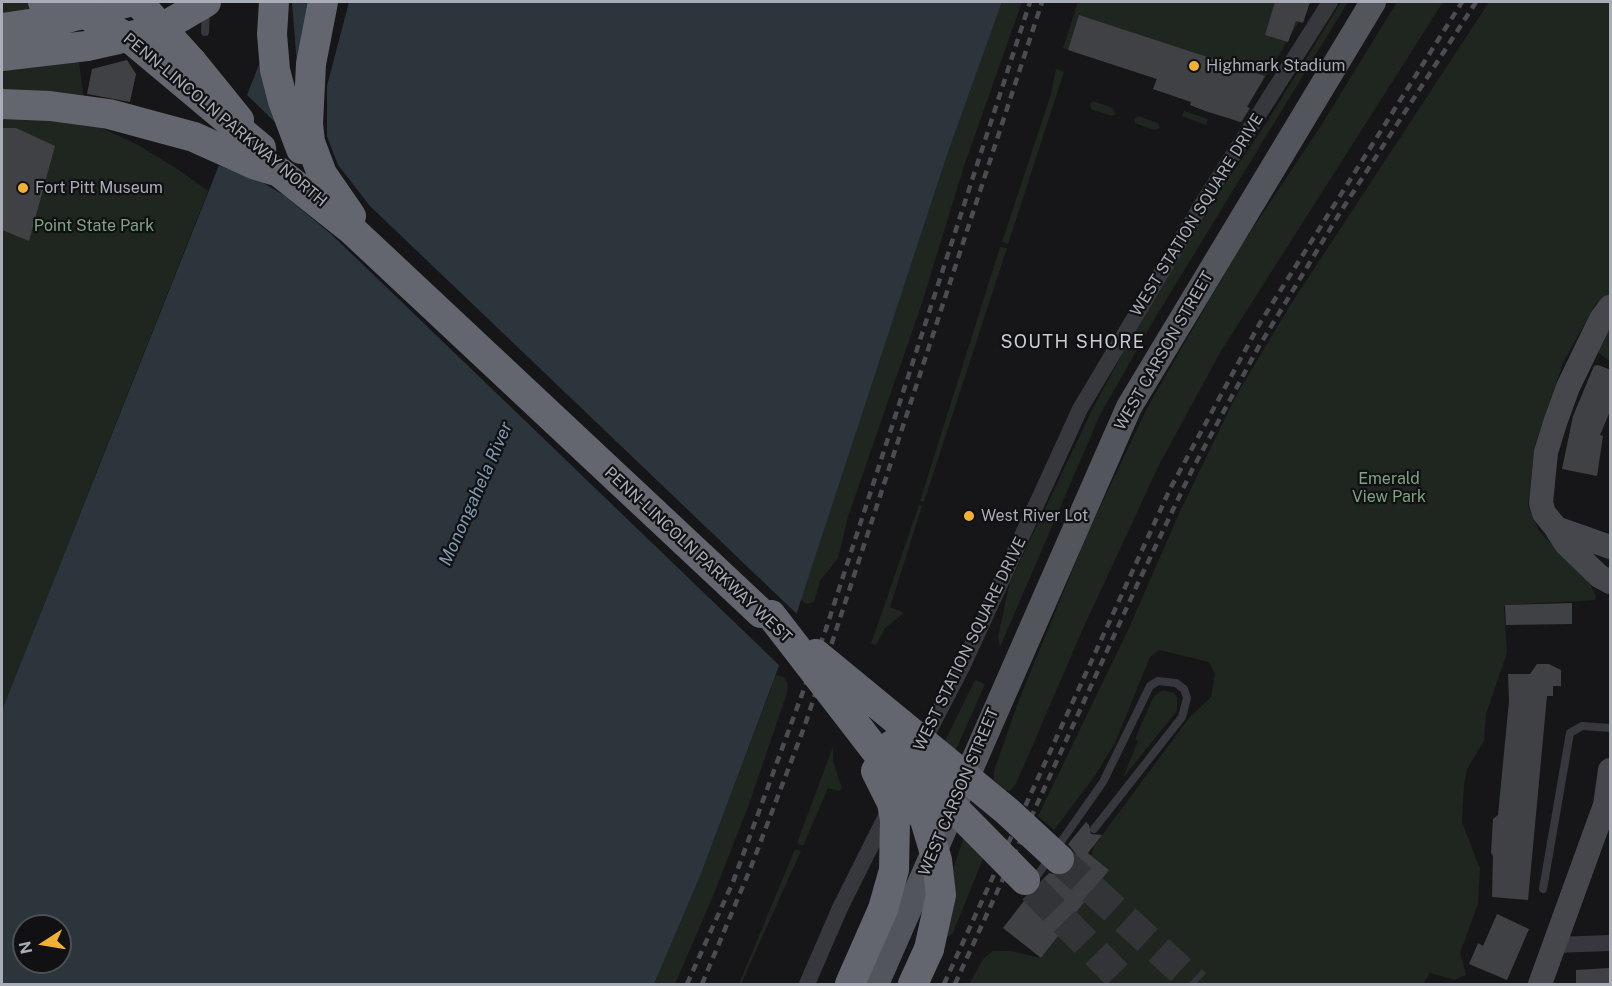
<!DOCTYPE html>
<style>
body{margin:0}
#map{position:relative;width:1612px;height:986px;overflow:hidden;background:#161618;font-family:"Public Sans",sans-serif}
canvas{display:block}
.frame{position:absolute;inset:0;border:3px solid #a8adb8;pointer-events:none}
.north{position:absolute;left:12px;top:914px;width:60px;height:60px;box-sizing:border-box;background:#111113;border:2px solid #4d4f55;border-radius:50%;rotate:258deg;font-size:16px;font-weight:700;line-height:24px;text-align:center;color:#a8adb8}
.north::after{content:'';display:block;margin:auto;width:21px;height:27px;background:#f2b134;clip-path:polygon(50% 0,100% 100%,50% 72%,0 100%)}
</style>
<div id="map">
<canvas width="1612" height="986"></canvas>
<div class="frame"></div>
<div class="north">N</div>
</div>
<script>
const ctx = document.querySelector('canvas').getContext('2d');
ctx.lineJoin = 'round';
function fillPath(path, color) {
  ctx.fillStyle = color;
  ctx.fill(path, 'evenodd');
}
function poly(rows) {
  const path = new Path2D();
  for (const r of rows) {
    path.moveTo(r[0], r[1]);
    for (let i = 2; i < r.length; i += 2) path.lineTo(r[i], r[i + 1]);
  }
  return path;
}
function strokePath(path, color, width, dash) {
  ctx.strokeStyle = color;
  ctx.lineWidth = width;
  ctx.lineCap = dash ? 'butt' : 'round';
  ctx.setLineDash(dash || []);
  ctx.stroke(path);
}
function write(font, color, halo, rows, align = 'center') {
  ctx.font = font + ' "Public Sans",sans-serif';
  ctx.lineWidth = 4.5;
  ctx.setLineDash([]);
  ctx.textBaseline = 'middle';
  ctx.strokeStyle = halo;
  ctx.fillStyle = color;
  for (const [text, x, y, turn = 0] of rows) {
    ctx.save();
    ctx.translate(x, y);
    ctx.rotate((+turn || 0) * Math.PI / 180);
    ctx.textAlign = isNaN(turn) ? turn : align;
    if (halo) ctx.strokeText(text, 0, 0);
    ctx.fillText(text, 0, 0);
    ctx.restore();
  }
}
const green = poly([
 [2,2,76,2,72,11,87,121,138,145,176,168,208,191,2,710],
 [1002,2,1022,2,964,166,922,303,848,517,838,558,820,581,814,602,806,604,801,599,947,155],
 [1078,2,1311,2,1247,107,1250,108,1242,123,1190,105,1191,102,1153,89,1156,79,1063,48],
 [1341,2,1348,2,1155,318,1100,415,1000,647,998,637,1010,582,1093,408,1137,327,1218,194,1265,125],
 [1397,2,1443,2,1221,351,1159,465,1081,633,1016,784,1010,791,1004,790,994,780,994,771,1019,700,1087,535,1147,408,1239,249,1322,124],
 [1489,2,1610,2,1610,308,1596,303,1563,363,1535,445,1528,505,1539,531,1590,584,1596,596,1595,600,1507,605,1504,607,1507,653,1486,714,1484,741,1467,769,1464,785,1462,822,1480,869,1478,904,1460,953,1466,975,1454,980,1430,973,1423,984,969,984,984,958,993,951,1011,951,1041,958,1109,870,1091,855,1094,846,1189,718,1211,697,1215,674,1209,662,1159,650,1150,657,1115,743,1094,777,1054,830,1038,816,1129,628,1182,507,1237,394,1291,304],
 [1056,69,1064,72,1008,244,1002,242,1051,94],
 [1093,101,1113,108,1115,114,1112,116,1091,109,1090,103],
 [1184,111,1208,119,1206,125,1182,116],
 [1138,116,1158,123,1160,128,1154,130,1135,123,1134,119],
 [1000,247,1007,248,924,502,920,501],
 [1610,326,1610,360,1608,360,1598,352],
 [919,505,922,506,890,607,903,612,903,614,885,628,876,645,871,644],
 [776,675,783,677,788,683,787,693,748,807,713,896,675,984,654,984,701,874],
 [975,680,985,684,955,752,944,743],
 [1163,690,1174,693,1177,697,1177,711,1123,778,1138,741,1135,739,1151,702,1155,695],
 [833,747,833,761,842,788,839,791,828,788,803,846,797,843],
 [964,837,984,856,953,933,946,938,951,875],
 [795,849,801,851,741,984,739,984]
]);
const water = poly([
 [284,2,1002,2,947,155,782,658,701,874,654,984,2,984,2,710],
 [24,926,60,926,60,962,24,962]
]);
const pier = poly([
 [280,2,292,2,297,65,313,2,349,2,327,86,327,136,338,165,370,206,799,616,782,668,331,234,285,196,260,181,215,164,244,92,279,126]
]);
const building = poly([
 [1275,2,1310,2,1303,23,1296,21,1288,42,1265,35],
 [1079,15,1192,52,1265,76,1247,107,1250,108,1241,122,1205,111,1190,105,1191,102,1153,89,1157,79,1068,50],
 [127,60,136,74,130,102,87,94,92,69],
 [2,128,16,128,55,146,29,241,2,230],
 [1598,365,1611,370,1611,409,1600,435,1603,436,1597,476,1562,469,1573,416,1594,366],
 [1572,603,1572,624,1506,625,1505,605],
 [1537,664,1549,664,1561,670,1561,686,1553,686,1553,696,1547,696,1528,900,1492,897,1493,856,1491,853,1493,819,1498,815,1509,701,1508,674,1530,674],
 [1086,822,1089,825,1091,834,1102,835,1088,853,1109,870,1041,958,1003,928,1027,897,1037,892,1042,880,1049,873,1064,876,1072,870,1076,854,1068,844],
 [1497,914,1529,929,1507,980,1469,964,1478,943,1483,946],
 [1609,968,1610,984,1576,984,1576,970]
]);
const highwayTunnel = poly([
 [1059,859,1196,984],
 [1033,889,1126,984]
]);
const lane = poly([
 [205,32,206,9],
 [1032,883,1103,782,1150,686,1158,681,1176,683,1184,689,1187,698,1182,717,1094,829],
 [1543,889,1570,733,1582,726,1610,728]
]);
const street = poly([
 [921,746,963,665,1080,409,1204,201,1330,2],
 [1554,945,1610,943],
 [807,984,840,908,889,810]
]);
const secondary = poly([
 [1610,307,1601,319,1568,387,1555,423,1546,452,1541,503,1544,513,1556,528,1610,547],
 [1557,530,1566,544,1599,576,1610,582],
 [1540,984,1605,805,1610,770]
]);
const primary = poly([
 [876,984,1129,407,1373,2]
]);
const highway = poly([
 [274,2,272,34,275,70,283,101,301,149],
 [323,2,311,64,308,124,310,142,322,174,351,216],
 [2,28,63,19,129,2],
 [2,56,87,46,136,35,172,22,206,2],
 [192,62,239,120],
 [2,104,50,106,109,114,194,137,256,165,279,172,352,230,761,613],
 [850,984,883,909],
 [913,984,929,949]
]);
const rail = poly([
 [687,984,733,882,826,629,1030,2],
 [702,984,751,867,805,725,1042,2],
 [944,984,1170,489,1260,323,1462,2],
 [955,984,1138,583,1192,470,1258,348,1341,211,1476,2]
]);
const highwayBridge = poly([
 [43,2,87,15,132,40,261,148],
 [138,2,192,62],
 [771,615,910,795,925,820,937,860,941,895,929,949],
 [816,654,1007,811,1059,859],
 [892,745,1025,880],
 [876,771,892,803,895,820,894,870,883,909]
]);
const markers = [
 [1194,66,6,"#f2b134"],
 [23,188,6,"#f2b134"],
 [969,516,6,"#f2b134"]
];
const poiNames = [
 ["Highmark Stadium",1206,66],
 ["Fort Pitt Museum",35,188],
 ["West River Lot",981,516]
];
const streetNames = [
 ["PENN-LINCOLN PARKWAY NORTH",225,120,40],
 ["WEST STATION SQUARE DRIVE",1197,215,-58],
 ["WEST CARSON STREET",1164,351,-60],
 ["PENN-LINCOLN PARKWAY WEST",698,555,43],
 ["WEST STATION SQUARE DRIVE",970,644,-64],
 ["WEST CARSON STREET",959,792,-67]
];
const parkNames = [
 ["Point State Park",94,226],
 ["Emerald",1389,479],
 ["View Park",1389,497]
];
const neighbourhoodNames = [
 ["SOUTH SHORE",1073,342]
];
const waterNames = [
 ["Monongahela River",476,494,-66]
];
fillPath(green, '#1e261f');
fillPath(water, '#2c353c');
fillPath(pier, '#161618');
fillPath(building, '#404145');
strokePath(highwayTunnel, '#333438', 30, [30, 15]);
strokePath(lane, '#37383d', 8);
strokePath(street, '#37383d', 16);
strokePath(secondary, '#45474d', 24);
strokePath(primary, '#53555c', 26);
strokePath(highway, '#63666e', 30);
strokePath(rail, '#4a4c52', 4.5, [8, 6]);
strokePath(highwayBridge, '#63666e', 30);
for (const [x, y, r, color] of markers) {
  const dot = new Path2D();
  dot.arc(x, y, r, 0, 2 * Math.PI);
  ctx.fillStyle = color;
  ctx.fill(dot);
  strokePath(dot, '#111113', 2);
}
write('16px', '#a8adb8', '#111113', poiNames, 'left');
write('16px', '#a8adb8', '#111113', streetNames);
write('16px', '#7fa381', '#111113', parkNames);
ctx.letterSpacing = '1.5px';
write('18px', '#c9ccd4', '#111113', neighbourhoodNames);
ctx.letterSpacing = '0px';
write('italic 18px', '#7f9bb3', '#111113', waterNames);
</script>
